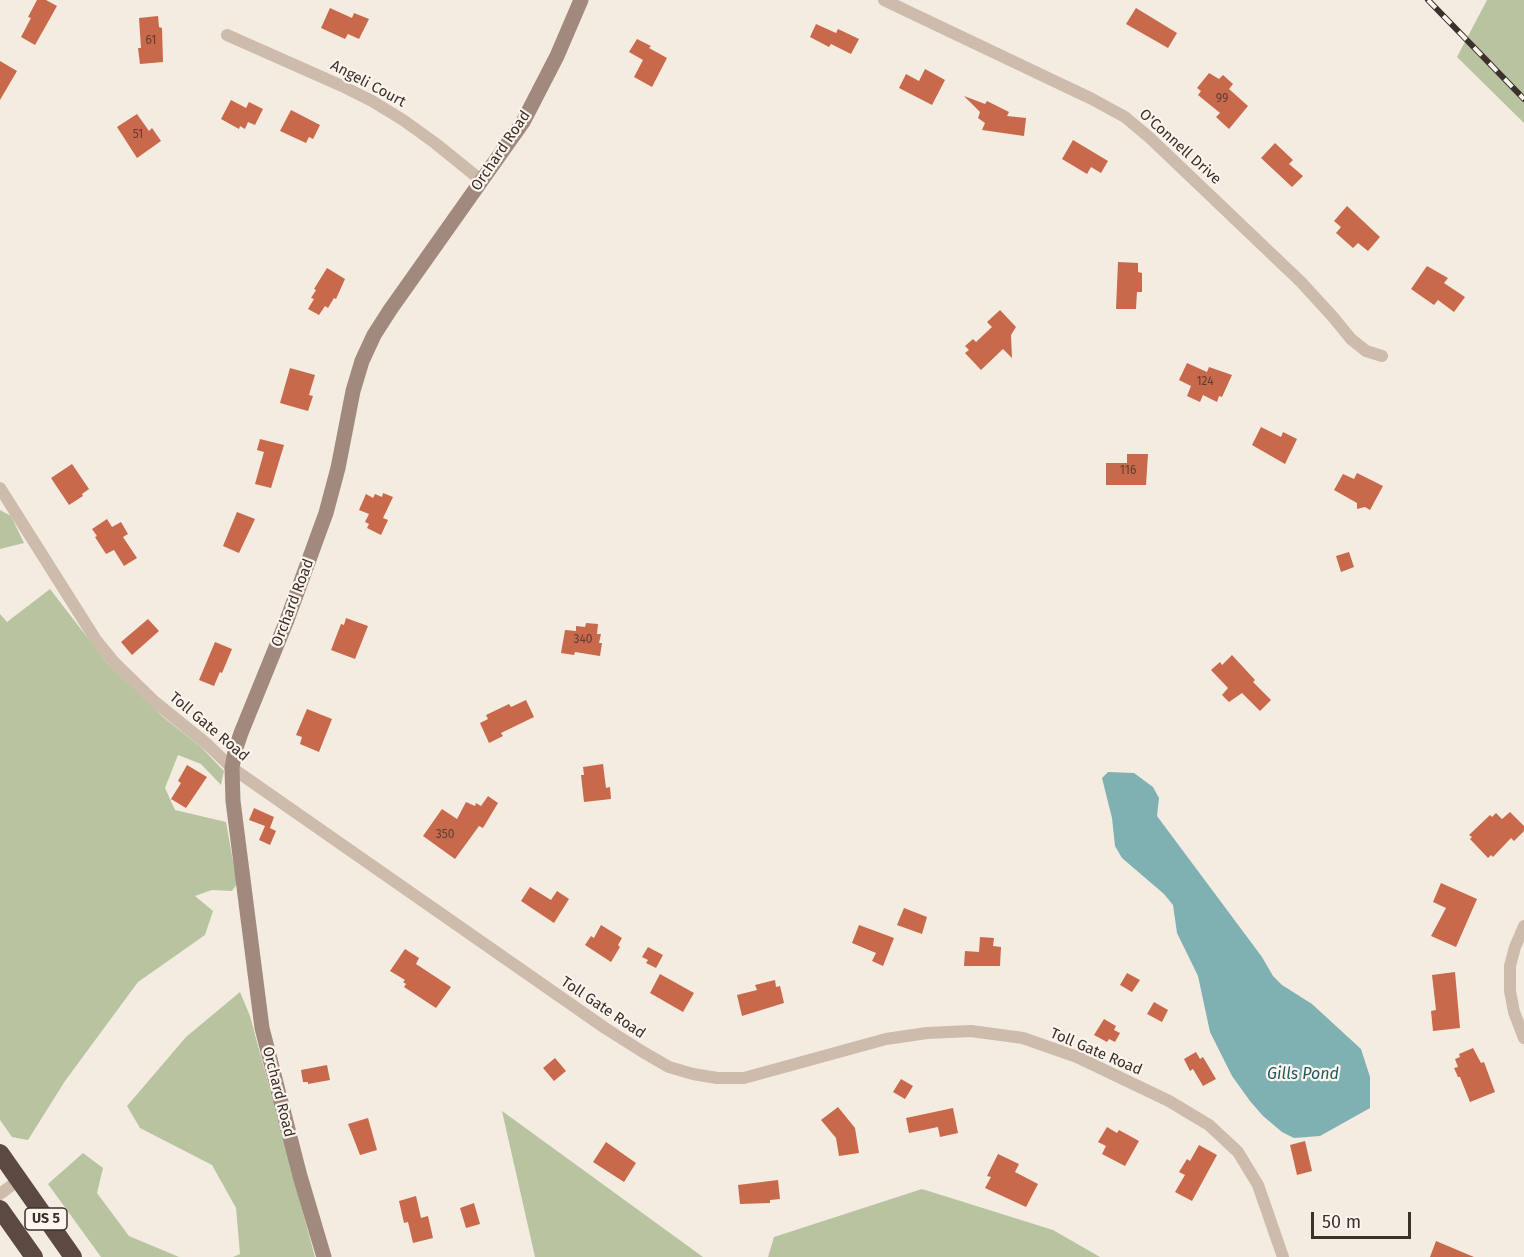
<!DOCTYPE html>
<style>
body{margin:0}
#map{position:relative;width:1524px;height:1257px;overflow:hidden;background:#f4ebe1;font-family:"Fira Sans",sans-serif}
canvas{display:block}
.scale{position:absolute;left:1311px;top:1212px;width:100px;height:27px;box-sizing:border-box;border:3px solid #3b302b;border-top:0;padding-left:8px;font-size:18px;line-height:21px;white-space:nowrap;color:#3b302b;-webkit-text-stroke:4px #fbf5ee;paint-order:stroke}
</style>
<div id="map">
<canvas width="1524" height="1257"></canvas>
<div class="scale">50 m</div>
</div>
<script>
const ctx = document.querySelector('canvas').getContext('2d');
ctx.lineJoin = 'round';
function fillPath(path, color) {
  ctx.fillStyle = color;
  ctx.fill(path, 'evenodd');
}
function poly(rows) {
  const path = new Path2D();
  for (const r of rows) {
    path.moveTo(r[0], r[1]);
    for (let i = 2; i < r.length; i += 2) path.lineTo(r[i], r[i + 1]);
  }
  return path;
}
function strokePath(path, color, width, dash) {
  ctx.strokeStyle = color;
  ctx.lineWidth = width;
  ctx.lineCap = dash ? 'butt' : 'round';
  ctx.setLineDash(dash || []);
  ctx.stroke(path);
}
function write(font, color, halo, rows, align = 'center') {
  ctx.font = font + ' "Fira Sans",sans-serif';
  ctx.lineWidth = 4.5;
  ctx.setLineDash([]);
  ctx.textBaseline = 'middle';
  ctx.strokeStyle = halo;
  ctx.fillStyle = color;
  for (const [text, x, y, turn = 0] of rows) {
    ctx.save();
    ctx.translate(x, y);
    ctx.rotate((+turn || 0) * Math.PI / 180);
    ctx.textAlign = isNaN(turn) ? turn : align;
    if (halo) ctx.strokeText(text, 0, 0);
    ctx.fillText(text, 0, 0);
    ctx.restore();
  }
}
const green = poly([
 [1487,0,1524,0,1524,123,1457,57],
 [0,510,11,516,24,543,0,549],
 [50,589,107,663,163,717,201,747,224,771,221,785,201,764,178,755,165,788,175,810,226,822,237,884,232,891,212,890,195,896,213,911,205,935,138,982,65,1081,28,1140,12,1137,0,1120,0,614,7,622],
 [240,992,250,1016,315,1257,233,1257,240,1254,236,1208,212,1165,140,1128,127,1106,186,1037],
 [502,1111,703,1257,535,1257],
 [83,1153,103,1168,97,1193,129,1236,179,1257,101,1257,48,1184],
 [922,1189,1053,1230,1100,1257,768,1257,774,1237]
]);
const water = poly([
 [1108,772,1134,773,1153,787,1159,798,1157,816,1262,957,1273,976,1282,985,1312,1004,1361,1049,1370,1077,1370,1108,1320,1136,1294,1138,1282,1132,1263,1116,1250,1101,1232,1076,1210,1032,1198,976,1177,933,1173,905,1164,894,1122,858,1115,846,1112,818,1102,778]
]);
const building = poly([
 [37,0,46,0,57,6,35,45,21,37,31,18,28,17],
 [330,8,352,18,354,13,369,19,359,39,348,34,345,39,321,28],
 [1136,8,1177,33,1168,48,1126,24],
 [158,16,159,27,162,28,163,62,140,64,138,48,141,48,139,18],
 [816,24,836,33,838,29,859,39,851,54,831,44,829,47,810,37],
 [637,39,651,46,649,48,667,58,652,87,634,77,643,60,629,52],
 [0,61,17,71,0,100],
 [925,69,945,80,932,105,899,88,906,74,919,81],
 [1209,73,1219,79,1223,75,1233,84,1229,89,1248,106,1229,129,1216,117,1220,113,1198,95,1201,91,1197,88],
 [964,96,985,104,987,101,1009,112,1007,116,1026,118,1024,136,982,130,985,123,978,118,980,112],
 [231,100,246,108,249,102,263,109,255,125,248,122,245,129,240,126,239,129,221,119],
 [291,110,320,125,313,139,309,137,306,143,280,131],
 [137,114,149,131,152,128,161,141,137,158,117,127],
 [1073,140,1108,161,1101,173,1091,167,1087,174,1062,159],
 [1275,143,1293,160,1289,164,1303,176,1292,187,1261,158],
 [1347,206,1380,237,1368,251,1358,243,1353,248,1336,233,1341,227,1334,221],
 [1118,262,1138,263,1138,272,1142,273,1142,292,1137,292,1136,309,1116,309],
 [1427,266,1448,278,1444,283,1465,297,1454,312,1438,300,1434,305,1411,289],
 [327,268,345,279,336,299,334,298,328,308,325,306,319,315,308,309,314,299,311,298,316,290,314,289],
 [1000,310,1016,327,1011,335,1012,358,1003,349,981,370,965,353,969,350,965,346,973,339,976,342,992,327,987,322],
 [1187,363,1207,372,1209,367,1232,375,1222,397,1219,396,1217,402,1203,395,1200,402,1187,396,1191,386,1179,380],
 [290,368,315,375,309,395,313,396,308,411,280,403],
 [1261,427,1281,437,1283,432,1297,439,1285,464,1252,445],
 [260,439,284,445,271,488,255,484,264,452,257,450],
 [1127,454,1148,454,1146,485,1106,485,1106,463,1127,463],
 [72,464,89,489,82,494,83,496,69,505,51,478],
 [1357,473,1383,486,1370,510,1365,507,1357,509,1357,503,1334,490,1343,474,1354,479],
 [383,493,393,497,383,518,388,520,381,535,367,528,369,524,365,522,369,514,359,510,366,494,373,498,375,494,382,497],
 [237,512,255,519,239,553,223,546],
 [107,519,112,527,121,522,128,534,123,537,137,558,124,566,114,550,106,554,95,537,97,536,92,529],
 [1349,552,1354,567,1341,572,1336,556],
 [346,618,368,626,355,659,331,650,341,624,344,625],
 [148,619,159,631,132,655,121,642],
 [586,623,598,624,597,634,601,634,599,643,602,643,600,656,575,652,574,655,561,653,565,630,576,631,576,626,585,627],
 [215,642,232,649,222,673,220,672,214,686,199,680],
 [1232,655,1255,680,1253,682,1271,700,1260,711,1242,693,1229,702,1222,695,1228,688,1211,670,1220,662,1222,665],
 [526,700,534,717,501,733,503,736,489,743,480,723,488,719,486,715,509,704,511,707],
 [307,709,332,719,319,752,300,744,302,737,296,735],
 [603,764,606,788,610,787,611,799,584,802,581,775,584,775,583,767],
 [187,765,207,777,186,808,171,799,181,783,178,781],
 [488,796,498,803,483,828,479,826,455,859,423,836,442,809,457,819,466,802,475,806,476,803,481,806],
 [254,808,274,817,270,828,276,831,270,845,259,840,265,826,249,820],
 [1510,812,1524,826,1524,831,1514,841,1511,838,1493,857,1491,855,1488,858,1470,839,1472,837,1469,835,1490,815,1492,817,1496,813,1502,819],
 [1441,883,1477,899,1456,947,1431,936,1446,908,1433,902],
 [530,887,551,900,557,891,569,899,554,923,521,901],
 [904,908,927,917,922,934,897,925],
 [601,925,622,938,618,945,620,947,611,962,585,945,591,936,594,938],
 [859,925,894,938,883,966,872,961,876,953,852,943],
 [980,937,994,938,993,946,1001,947,1000,966,964,966,965,951,979,952],
 [648,947,663,955,656,968,646,963,648,960,642,957],
 [405,949,419,958,416,964,451,987,436,1008,404,987,406,984,403,982,405,980,390,971],
 [1455,972,1460,1028,1433,1031,1431,1011,1436,1010,1432,975],
 [1127,973,1140,980,1132,992,1120,985],
 [660,974,694,993,683,1012,650,993],
 [775,980,776,987,780,986,784,1003,742,1016,737,995,757,990,755,985],
 [1154,1002,1168,1010,1162,1022,1147,1014],
 [1104,1019,1116,1026,1114,1030,1120,1033,1115,1042,1109,1039,1107,1042,1094,1035],
 [1473,1048,1481,1063,1484,1062,1495,1092,1470,1102,1460,1077,1458,1077,1454,1068,1458,1067,1455,1059,1460,1057,1459,1054],
 [1196,1052,1200,1059,1203,1057,1216,1079,1203,1086,1193,1069,1190,1071,1184,1059],
 [555,1058,566,1071,554,1081,543,1068],
 [327,1065,330,1080,308,1084,308,1082,303,1082,301,1070],
 [901,1079,913,1086,905,1099,893,1092],
 [838,1107,855,1128,859,1153,839,1156,836,1138,821,1120],
 [953,1108,958,1133,940,1137,938,1127,909,1133,906,1118],
 [368,1118,377,1150,360,1155,348,1124],
 [1107,1127,1117,1133,1119,1130,1139,1141,1125,1166,1102,1154,1106,1146,1098,1142],
 [1305,1141,1312,1171,1297,1175,1290,1145],
 [606,1142,636,1163,624,1182,593,1162],
 [1199,1145,1217,1155,1192,1201,1175,1192,1185,1175,1179,1172,1187,1159,1190,1161],
 [998,1154,1019,1164,1015,1172,1038,1184,1026,1207,985,1188,991,1177,987,1176],
 [778,1180,780,1199,770,1200,770,1203,740,1204,738,1185],
 [416,1196,421,1218,428,1216,433,1238,413,1243,408,1222,404,1223,399,1201],
 [474,1203,480,1224,466,1228,460,1208],
 [1436,1241,1474,1257,1430,1257]
]);
const street = poly([
 [884,0,1092,99,1125,117,1150,138,1301,282,1333,317,1351,339,1366,351,1382,356],
 [227,35,342,86,372,101,403,120,435,143,482,181],
 [0,488,96,640,114,662,155,702,207,744,232,768,605,1028,643,1052,669,1067,693,1074,717,1078,744,1078,886,1039,927,1033,971,1031,1023,1038,1077,1057,1169,1101,1209,1125,1238,1152,1258,1185,1283,1257],
 [1524,926,1515,947,1510,966,1510,991,1514,1012,1524,1038],
 [0,1194,19,1180]
]);
const secondary = poly([
 [324,1257,300,1176,262,1028,233,801,232,768,235,751,241,733,287,620,326,513,338,468,353,391,362,361,374,335,390,310,523,122,557,56,581,0]
]);
const highway = poly([
 [0,1153,73,1257],
 [0,1209,34,1257]
]);
const rail = poly([
 [1428,0,1524,99]
]);
const numberNames = [
 ["61",151,41],
 ["99",1222,99],
 ["51",138,135],
 ["124",1205,382],
 ["116",1128,471],
 ["340",583,640],
 ["350",445,835]
];
const shields = [
 [46,1219,42]
];
const shieldNames = [
 ["US 5",46,1219]
];
const streetNames = [
 ["Angeli Court",368,84,28],
 ["O'Connell Drive",1180,147,42],
 ["Orchard Road",501,151,-56],
 ["Orchard Road",293,603,-69],
 ["Toll Gate Road",209,727,40],
 ["Toll Gate Road",603,1008,34],
 ["Toll Gate Road",1096,1052,23],
 ["Orchard Road",278,1092,76]
];
const waterNames = [
 ["Gills Pond",1303,1075]
];
fillPath(green, '#b8c4a0');
fillPath(water, '#7fb0b2');
fillPath(building, '#c8694b');
strokePath(street, '#cdbbac', 12);
strokePath(secondary, '#a18a7d', 15);
strokePath(highway, '#5c4a42', 18);
strokePath(rail, '#3b302b', 6);
strokePath(rail, '#fbf5ee', 4, [11]);
write('12px', '#5e3e33', null, numberNames);
for (const [x, y, w] of shields) {
  const box = new Path2D();
  box.roundRect(x - w / 2, y - 11, w, 22, 4.5);
  ctx.fillStyle = '#fbf5ee';
  ctx.fill(box);
  strokePath(box, '#3b302b', 1.5);
}
write('bold 14px', '#3b302b', null, shieldNames);
write('15px', '#3b302b', '#fbf5ee', streetNames);
write('italic 16px', '#1f5a5e', '#fbf5ee', waterNames);
</script>
